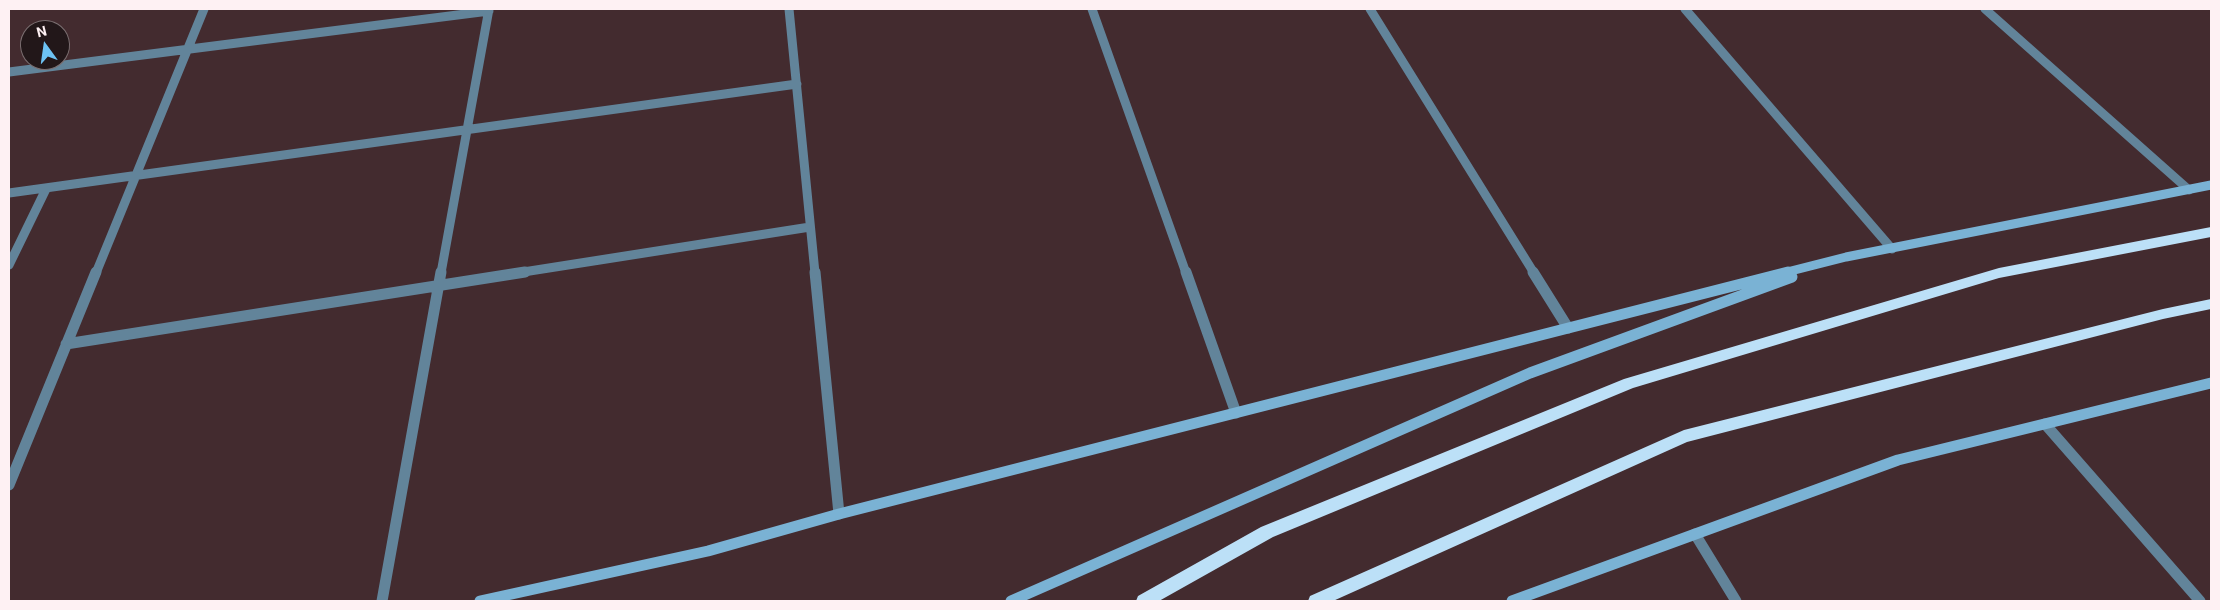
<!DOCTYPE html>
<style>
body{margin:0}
#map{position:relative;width:2220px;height:610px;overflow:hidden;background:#432b2f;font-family:Roboto,sans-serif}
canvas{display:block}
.frame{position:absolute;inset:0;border:10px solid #fef1f3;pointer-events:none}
.north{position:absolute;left:20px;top:20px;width:50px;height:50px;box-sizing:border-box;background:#221719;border:1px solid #7a6e70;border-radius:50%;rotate:346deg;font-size:14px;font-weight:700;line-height:20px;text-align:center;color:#fef1f3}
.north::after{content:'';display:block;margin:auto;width:18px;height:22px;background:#6dc2f3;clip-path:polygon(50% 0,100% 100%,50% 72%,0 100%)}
</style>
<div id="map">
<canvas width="2220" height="610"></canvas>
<div class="frame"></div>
<div class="north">N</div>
</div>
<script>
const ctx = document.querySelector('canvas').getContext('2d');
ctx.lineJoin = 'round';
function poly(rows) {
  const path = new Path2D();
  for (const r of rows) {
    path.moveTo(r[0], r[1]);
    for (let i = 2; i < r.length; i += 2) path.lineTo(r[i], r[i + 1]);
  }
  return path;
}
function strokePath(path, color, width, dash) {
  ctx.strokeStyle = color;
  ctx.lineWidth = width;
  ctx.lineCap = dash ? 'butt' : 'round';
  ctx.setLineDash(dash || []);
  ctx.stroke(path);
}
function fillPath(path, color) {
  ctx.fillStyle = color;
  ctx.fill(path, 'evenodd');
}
const minorFar1 = poly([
 [789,9,815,273],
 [1092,9,1186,273],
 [1370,9,1534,273],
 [1685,9,1892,249],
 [1985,9,2189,190],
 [9,72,489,11],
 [9,193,797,84],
 [9,265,46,189],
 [96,273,204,9],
 [441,273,489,9],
 [517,273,810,227]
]);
const minor = poly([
 [815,272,839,514],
 [1186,272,1236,413],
 [1533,272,1568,328],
 [66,344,525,272],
 [2045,424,2200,601],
 [9,485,96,272],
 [1695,534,1736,601],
 [382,601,441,272]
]);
const secondaryFar1 = poly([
 [1783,273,1846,257,2211,185]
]);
const secondary = poly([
 [480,601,708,551,839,514,1788,272],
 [1011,601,1530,373,1792,277],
 [1512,601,1898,460,2211,383]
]);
const trunk = poly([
 [2211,227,2211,237,1999,278,1633,388,1273,537,1159,601,1136,601,1138,596,1261,527,1624,379,1999,268,2211,227],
 [2211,299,2211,309,2163,319,1687,442,1333,601,1308,601,1310,596,1684,430,2163,309,2211,299]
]);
strokePath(minorFar1, '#62849a', 9);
strokePath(minor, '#62849a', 11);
strokePath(secondaryFar1, '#7ab2d4', 9);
strokePath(secondary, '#7ab2d4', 11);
fillPath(trunk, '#bce0f7');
</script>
